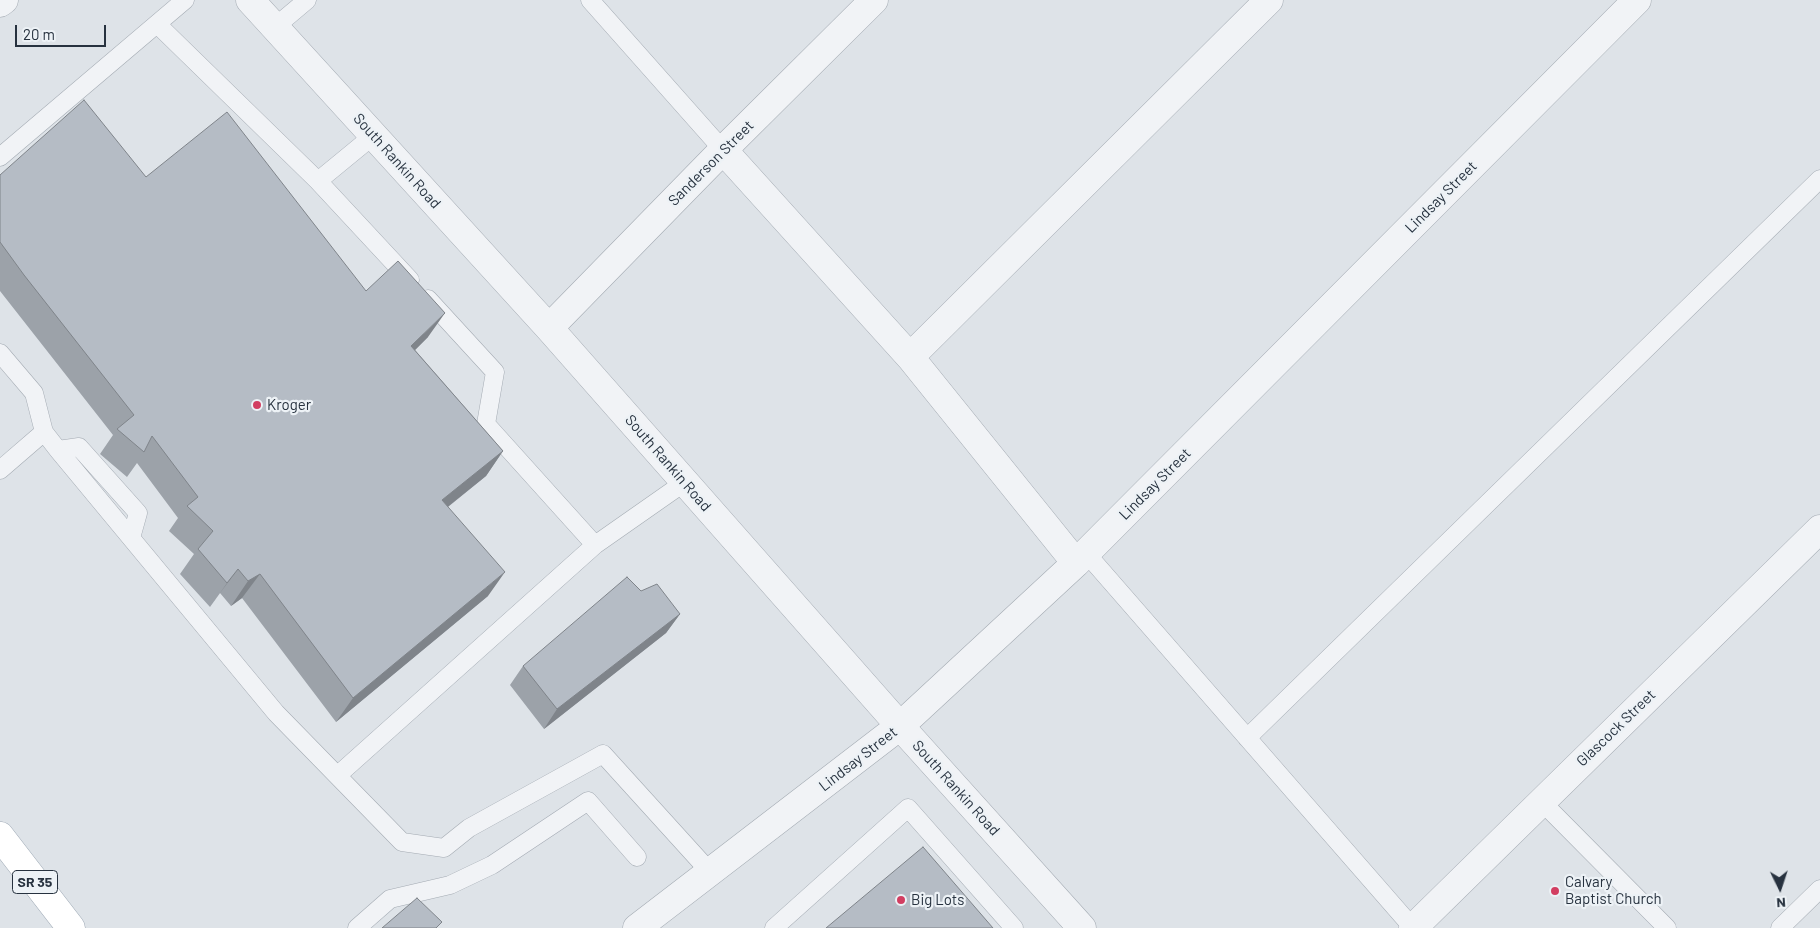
<!DOCTYPE html>
<style>
body{margin:0}
#map{position:relative;width:1820px;height:928px;overflow:hidden;background:#dee3e8;font-family:Barlow,sans-serif}
canvas{display:block}
.north{position:absolute;left:1755px;top:863px;width:50px;height:50px;-webkit-text-stroke:4px #edf2f6;paint-order:stroke;rotate:176deg;font-size:14px;font-weight:700;line-height:20px;text-align:center;color:#27323f}
.north::after{content:'';display:block;margin:auto;width:18px;height:22px;background:#27323f;clip-path:polygon(50% 0,100% 100%,50% 72%,0 100%)}
.scale{position:absolute;left:15px;top:25px;width:91px;height:22px;box-sizing:border-box;border:2px solid #27323f;border-top:0;padding-left:6px;font-size:15px;line-height:18px;white-space:nowrap;color:#27323f;-webkit-text-stroke:4px #edf2f6;paint-order:stroke}
</style>
<div id="map">
<canvas width="1820" height="928"></canvas>
<div class="north">N</div>
<div class="scale">20 m</div>
</div>
<script>
const ctx = document.querySelector('canvas').getContext('2d');
ctx.lineJoin = 'round';
function poly(rows) {
  const path = new Path2D();
  for (const r of rows) {
    path.moveTo(r[0], r[1]);
    for (let i = 2; i < r.length; i += 2) path.lineTo(r[i], r[i + 1]);
  }
  return path;
}
function strokePath(path, color, width, dash) {
  ctx.strokeStyle = color;
  ctx.lineWidth = width;
  ctx.lineCap = dash ? 'butt' : 'round';
  ctx.setLineDash(dash || []);
  ctx.stroke(path);
}
function fillPath(path, color) {
  ctx.fillStyle = color;
  ctx.fill(path, 'evenodd');
}
function write(font, color, halo, rows, align = 'center') {
  ctx.font = font + ' Barlow,sans-serif';
  ctx.lineWidth = 4.5;
  ctx.setLineDash([]);
  ctx.textBaseline = 'middle';
  ctx.strokeStyle = halo;
  ctx.fillStyle = color;
  for (const [text, x, y, turn = 0] of rows) {
    ctx.save();
    ctx.translate(x, y);
    ctx.rotate((+turn || 0) * Math.PI / 180);
    ctx.textAlign = isNaN(turn) ? turn : align;
    if (halo) ctx.strokeText(text, 0, 0);
    ctx.fillText(text, 0, 0);
    ctx.restore();
  }
}
const lane = poly([
 [590,0,723,150],
 [157,24,318,181,410,280],
 [275,27,307,0],
 [0,157,185,0],
 [318,181,374,135],
 [428,299,495,372,486,424,595,545],
 [0,353,34,393,44,432,58,450,276,713,402,842,444,848,469,828,603,754,710,872],
 [58,450,79,447,138,513,131,538],
 [0,470,44,432],
 [1086,553,1413,928],
 [1247,738,1820,179],
 [338,775,595,545,685,482],
 [1542,802,1667,928],
 [357,928,390,899,450,885,492,865,588,801,637,857],
 [774,928,908,808,1014,928],
 [1780,928,1820,889]
]);
const street = poly([
 [250,0,549,328,900,726,1082,928],
 [0,3,4,0],
 [723,150,910,357,1076,563],
 [549,328,723,150,874,0],
 [910,357,1269,0],
 [637,928,900,726,1076,563,1637,0],
 [1413,928,1820,529]
]);
const primary = poly([
 [0,836,71,928]
]);
const wall = poly([
 [0,175,146,177,366,291,428,337,415,350,503,451,486,476,448,507,488,596,336,722,242,598,231,606,220,593,210,607,180,574,194,554,169,531,178,518,137,463,127,477,100,454,113,435,0,291],
 [641,591,680,614,666,633,544,729,510,685,523,666]
]);
const shadedWall = poly([
 [445,313,428,337,394,371,411,346],
 [503,451,486,476,425,525,442,500],
 [238,569,220,593,210,607,227,583],
 [505,572,488,596,336,722,353,698],
 [260,574,242,598,231,606,248,581],
 [680,614,666,633,544,729,557,709]
]);
const building = poly([
 [84,100,146,177,227,112,366,291,398,261,445,313,411,346,503,451,442,500,505,572,353,698,260,574,248,581,238,569,227,583,198,549,213,531,187,506,198,497,152,436,144,452,117,429,134,415,24,275,0,242,0,175,84,100],
 [627,577,641,591,657,584,680,614,557,709,523,666,627,577],
 [923,847,993,928,826,928,923,847],
 [417,898,442,922,436,928,382,928,417,898]
]);
const markers = [
 [257,405,5,"#d23e61"],
 [1555,891,5,"#d23e61"],
 [901,900,5,"#d23e61"]
];
const shields = [
 [35,882,45]
];
const shieldNames = [
 ["SR 35",35,882]
];
const streetNames = [
 ["South Rankin Road",397,161,48],
 ["Sanderson Street",711,163,-45],
 ["Lindsay Street",1441,197,-45],
 ["South Rankin Road",668,463,49],
 ["Lindsay Street",1155,484,-45],
 ["Glascock Street",1616,728,-44],
 ["Lindsay Street",858,759,-38],
 ["South Rankin Road",956,788,48]
];
const poiNames = [
 ["Kroger",267,405],
 ["Calvary",1565,882],
 ["Baptist Church",1565,899],
 ["Big Lots",911,900]
];
strokePath(lane, '#a3aab2', 19);
strokePath(street, '#a3aab2', 29);
strokePath(primary, '#9da8b4', 29);
strokePath(lane, '#f1f3f6', 18);
strokePath(street, '#f1f3f6', 28);
strokePath(primary, '#fff', 28);
fillPath(wall, '#9ca2a9');
fillPath(shadedWall, '#7f848a');
fillPath(building, '#b5bcc5');
strokePath(building, '#7f848a', 1);
for (const [x, y, r, color] of markers) {
  const dot = new Path2D();
  dot.arc(x, y, r, 0, 2 * Math.PI);
  ctx.fillStyle = color;
  ctx.fill(dot);
  strokePath(dot, '#edf2f6', 2);
}
for (const [x, y, w] of shields) {
  const box = new Path2D();
  box.roundRect(x - w / 2, y - 11.5, w, 23, 4);
  ctx.fillStyle = '#edf2f6';
  ctx.fill(box);
  strokePath(box, '#27323f', 1);
}
write('bold 14px', '#27323f', null, shieldNames);
write('15px', '#27323f', '#edf2f6', streetNames);
write('15px', '#27323f', '#edf2f6', poiNames, 'left');
</script>
